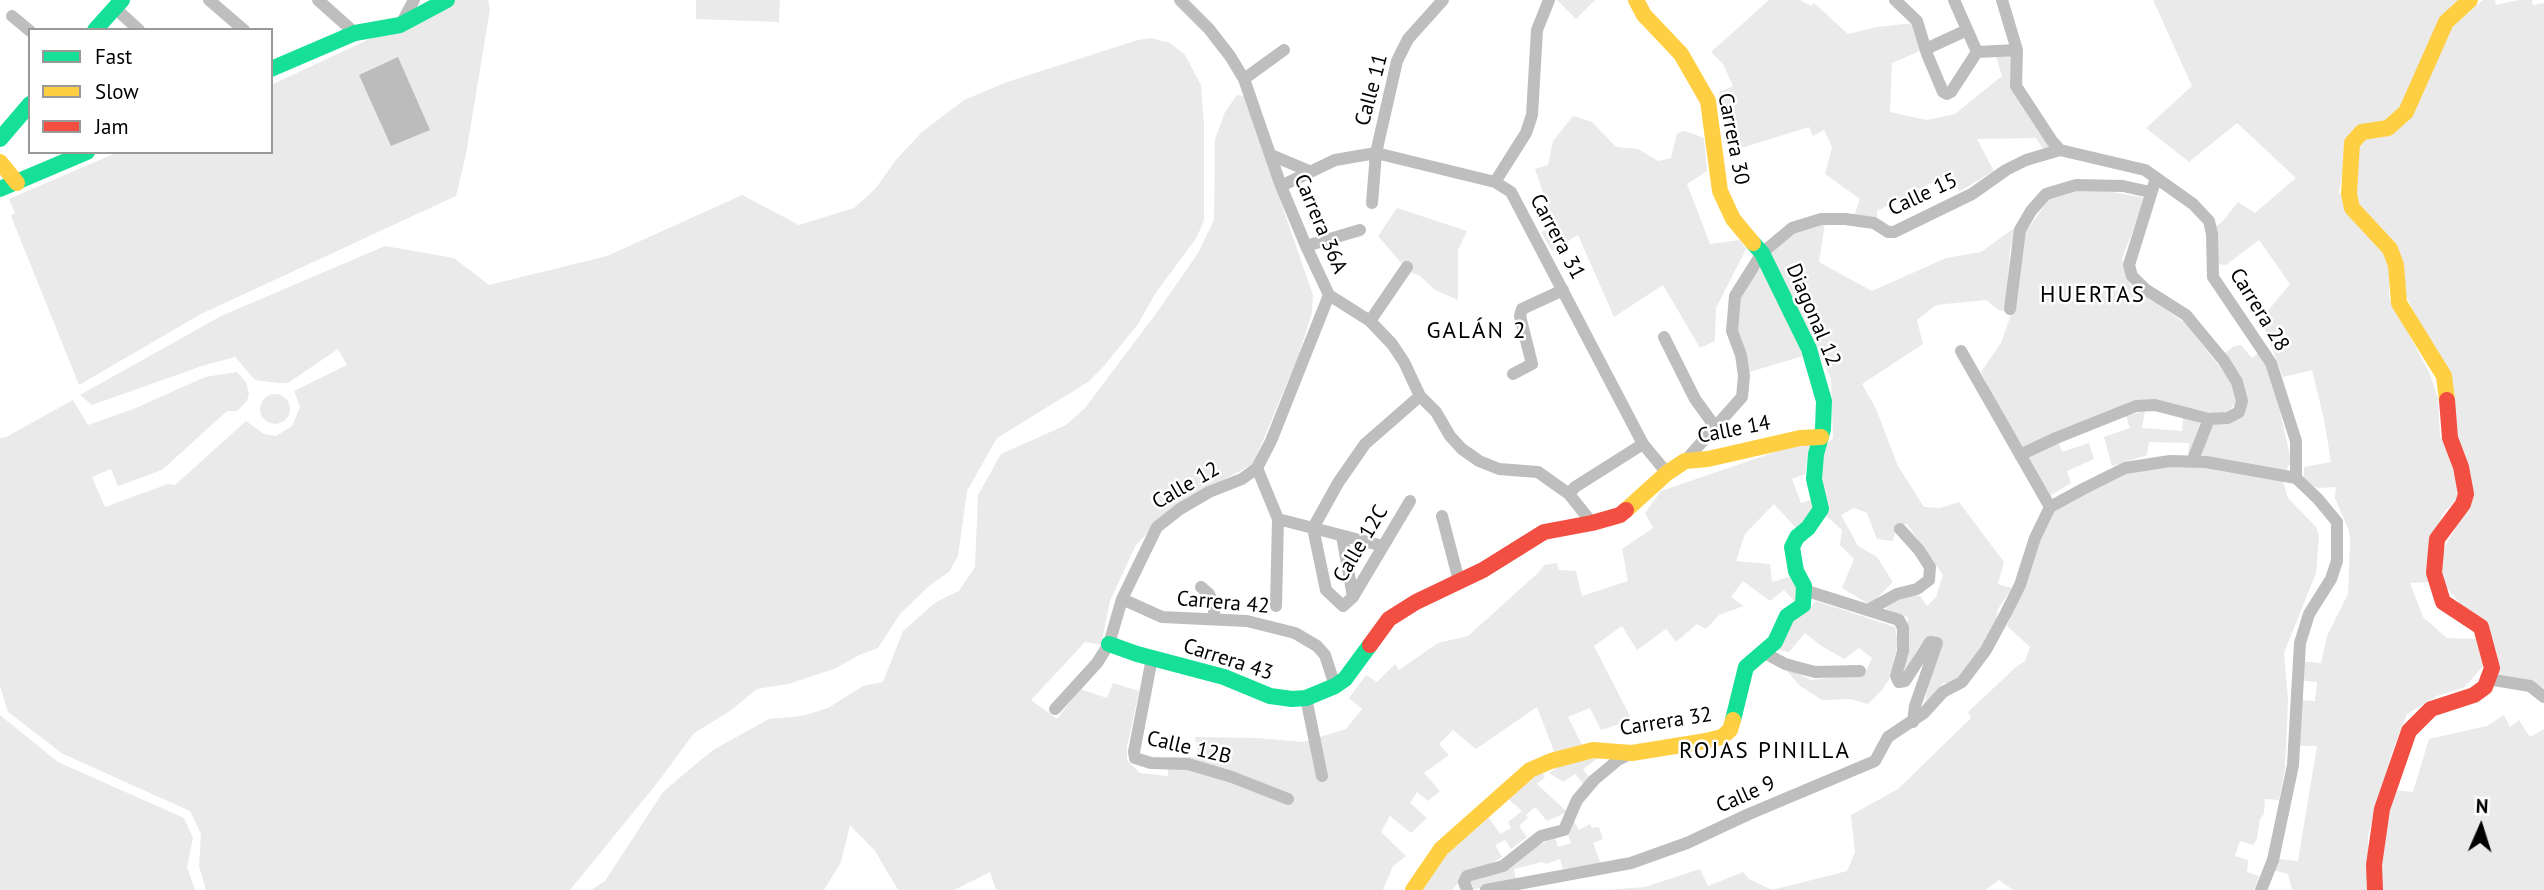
<!DOCTYPE html>
<meta charset="utf-8">
<style>
body{margin:0}
#map{position:relative;width:2544px;height:890px;overflow:hidden;background:#fff;font-family:"PT Sans",sans-serif}
canvas{display:block}
.legend{position:absolute;left:28px;top:28px;width:245px;height:126px;box-sizing:border-box;background:#fff;border:2px solid #999;margin:0;padding:9px 12px;list-style:none;font-size:21px;color:#000}
.legend li{display:flex;align-items:center;gap:14px;height:35px}
.legend b{width:35px;border:2px solid #999}
.north{position:absolute;left:2446px;top:792px;width:70px;height:70px;-webkit-text-stroke:5px #fff;paint-order:stroke;rotate:3deg;font-size:19px;font-weight:700;line-height:28px;text-align:center;color:#000}
.north::after{content:'';display:block;margin:auto;width:24px;height:32px;background:#000;clip-path:polygon(50% 0,100% 100%,50% 72%,0 100%)}
</style>
<div id="map">
<canvas width="2544" height="890"></canvas>
<ul class="legend">
<li><b style="height:9px;background:#16e098"></b>Fast</li>
<li><b style="height:9px;background:#ffcf43"></b>Slow</li>
<li><b style="height:9px;background:#f24e42"></b>Jam</li>
</ul>
<div class="north">N</div>
</div>
<script>
const ctx = document.querySelector('canvas').getContext('2d');
ctx.lineJoin = 'round';
function fillPath(path, color) {
  ctx.fillStyle = color;
  ctx.fill(path, 'evenodd');
}
function poly(rows) {
  const path = new Path2D();
  for (const r of rows) {
    if (r.length === 3) {
      path.moveTo(r[0] + r[2], r[1]);
      path.arc(r[0], r[1], r[2], 0, 2 * Math.PI);
      continue;
    }
    path.moveTo(r[0], r[1]);
    for (let i = 2; i < r.length; i += 2) path.lineTo(r[i], r[i + 1]);
  }
  return path;
}
function strokePath(path, color, width, dash) {
  ctx.strokeStyle = color;
  ctx.lineWidth = width;
  ctx.lineCap = dash ? 'butt' : 'round';
  ctx.setLineDash(dash || []);
  ctx.stroke(path);
}
function write(font, color, halo, rows, align = 'center') {
  ctx.font = font + ' "PT Sans",sans-serif';
  ctx.lineWidth = 5;
  ctx.setLineDash([]);
  ctx.textBaseline = 'middle';
  ctx.strokeStyle = halo;
  ctx.fillStyle = color;
  for (const [text, x, y, turn = 0] of rows) {
    ctx.save();
    ctx.translate(x, y);
    ctx.rotate((+turn || 0) * Math.PI / 180);
    ctx.textAlign = isNaN(turn) ? turn : align;
    if (halo) ctx.strokeText(text, 0, 0);
    ctx.fillText(text, 0, 0);
    ctx.restore();
  }
}
const green = poly([
 [453,0,488,0,490,9,466,154,456,196,201,314,79,385,11,216,15,213,9,199,118,152,271,152,271,85],
 [696,0,780,0,779,22,696,19],
 [1557,0,1595,0,1576,19],
 [1769,0,1800,0,1811,6,1814,3,1848,34,1877,27,1914,23,1920,51,1892,63,1890,112,1927,120,1955,114,2002,76,1995,54,2015,56,2012,84,2054,147,2043,149,2036,138,1977,139,1994,171,1960,191,1947,175,1877,211,1877,220,1854,216,1860,199,1825,174,1832,147,1824,130,1813,136,1809,127,1728,152,1726,116,1719,92,1733,86,1723,64,1711,52],
 [2153,0,2467,0,2404,102,2389,122,2348,144,2339,192,2351,215,2389,260,2389,297,2430,374,2438,399,2440,436,2448,453,2460,495,2442,515,2434,537,2428,582,2410,583,2423,617,2447,638,2478,639,2484,665,2465,687,2437,696,2407,714,2393,749,2368,835,2369,890,2292,890,2288,874,2273,870,2279,859,2298,861,2317,746,2297,746,2298,700,2315,701,2317,682,2297,680,2298,661,2321,663,2327,636,2348,594,2350,543,2349,531,2335,498,2336,487,2319,488,2309,485,2304,479,2304,467,2331,462,2324,419,2312,370,2283,377,2261,319,2290,284,2259,240,2226,265,2216,264,2216,226,2222,222,2238,202,2255,213,2296,178,2237,123,2189,162,2146,128,2192,86],
 [2483,0,2495,0,2496,5,2519,0,2532,0,2533,5,2544,3,2544,688,2527,680,2497,674,2459,602,2443,584,2439,557,2473,496,2427,342,2405,293,2354,197,2359,141,2385,136,2449,27],
 [1151,38,1170,43,1185,55,1201,85,1204,123,1204,220,1197,237,1155,294,1138,324,1104,366,1088,382,997,438,967,491,958,556,949,572,930,585,900,614,878,648,859,655,834,669,788,684,757,689,730,711,694,733,658,782,570,890,206,890,199,866,201,834,190,811,63,754,8,712,0,686,0,438,6,437,73,400,88,425,136,408,205,377,237,372,246,382,249,393,247,401,237,411,227,411,162,470,118,486,111,469,92,477,105,507,168,484,175,485,246,421,264,434,276,436,292,426,300,407,294,391,347,365,338,349,288,383,278,383,255,380,235,357,202,366,92,405,80,395,221,316,385,246,454,258,489,285,607,256,742,195,799,225,854,208,876,188,895,161,922,132,964,100,1007,82,1138,40],
 [1237,95,1244,96,1313,295,1312,313,1298,357,1253,464,1170,509,1136,545,1110,601,1101,645,1085,642,1031,700,1057,719,1080,689,1107,698,1113,683,1139,691,1127,747,1127,760,1140,773,1168,776,1168,769,1193,768,1290,804,1294,796,1235,772,1194,761,1164,757,1199,757,1195,737,1257,738,1303,742,1346,729,1362,709,1349,698,1366,675,1377,682,1395,664,1399,670,1438,643,1468,636,1539,572,1544,565,1557,563,1559,570,1576,571,1582,596,1628,581,1622,549,1653,528,1645,513,1661,491,1810,440,1805,474,1792,479,1801,503,1814,499,1813,516,1796,528,1774,504,1745,534,1736,561,1770,564,1772,582,1792,576,1800,592,1797,604,1784,590,1770,601,1743,581,1731,597,1744,606,1719,615,1706,629,1697,624,1676,642,1666,629,1637,650,1622,626,1594,646,1632,720,1601,730,1590,708,1568,717,1582,745,1555,754,1537,707,1476,749,1453,730,1439,744,1449,755,1424,773,1440,791,1428,801,1417,792,1410,803,1427,818,1411,833,1390,816,1381,832,1406,856,1393,866,1383,890,996,890,990,872,954,890,898,890,875,851,850,825,841,862,824,890,591,890,605,881,663,792,691,768,713,750,769,719,802,716,828,708,863,686,883,682,903,631,936,602,959,591,975,567,978,495,1001,454,1066,425,1085,408,1158,311,1198,253,1214,220,1215,139,1225,112],
 [1573,116,1592,122,1616,147,1638,149,1658,161,1671,158,1677,133,1685,131,1704,138,1707,171,1687,184,1710,244,1740,240,1746,249,1716,308,1715,341,1700,348,1663,285,1614,317,1578,235,1552,251,1541,232,1555,227,1535,169,1548,165,1553,141],
 [2101,190,2146,198,2122,258,2130,284,2185,323,2235,386,2236,403,2229,411,2219,415,2159,401,2132,401,2023,449,2005,421,1981,372,2001,343,2013,309,2025,233,2049,199,2059,192],
 [1397,208,1467,231,1458,250,1458,300,1435,290,1420,276,1408,271,1378,236],
 [1825,223,1819,262,1872,291,1946,258,1981,252,2017,226,2010,250,2006,310,2000,311,1986,300,1936,305,1917,320,1923,344,1862,384,1876,409,1898,466,1924,507,1940,508,1959,502,2004,562,1998,584,2012,588,1998,609,1994,629,1962,674,1952,683,1943,683,1923,709,1933,666,1941,647,1940,637,1927,637,1918,648,1905,672,1900,674,1908,617,1895,614,1882,606,1908,595,1920,596,1927,606,1936,597,1943,575,1907,524,1897,525,1893,541,1877,539,1867,513,1854,508,1841,515,1858,546,1877,557,1893,582,1870,605,1842,588,1854,559,1840,545,1842,530,1826,516,1820,450,1833,438,1831,378,1768,253,1794,232],
 [1762,267,1803,356,1746,373,1737,334,1737,297,1755,274],
 [2241,345,2252,358,2262,350,2269,363,2291,460,2285,475,2198,458,2211,424,2230,424,2244,412,2245,400,2240,375,2224,354,2234,346],
 [275,409,15],
 [2145,411,2142,428,2182,431,2183,417,2204,425,2188,456,2189,443,2149,442,2147,455,2112,466,2104,437,2130,428,2126,416],
 [2058,440,2062,452,2089,443,2094,459,2067,471,2071,483,2048,497,2028,458],
 [2165,465,2219,468,2283,481,2288,498,2316,527,2319,536,2316,573,2284,653,2288,700,2285,768,2279,800,2265,799,2264,814,2260,819,2257,839,2253,845,2240,841,2235,856,2248,860,2247,872,2259,876,2254,890,2013,890,1999,880,1985,890,1606,890,1645,887,1700,869,1708,886,1743,872,1749,879,1772,890,1847,871,1855,852,1851,815,1898,789,1971,718,1968,712,2016,667,2025,661,2030,647,2007,626,2038,538,2053,511,2124,474],
 [1816,601,1895,627,1898,643,1889,679,1882,690,1868,704,1850,699,1822,700,1800,686,1786,670,1791,670,1811,680,1865,674,1872,658,1859,648,1844,659,1820,645,1805,633,1789,652,1773,649,1791,622,1806,612],
 [0,715,58,762,184,818,193,838,187,867,195,890,0,890],
 [2504,715,2510,727,2519,720,2530,737,2544,729,2544,890,2380,890,2379,866,2394,790,2413,792,2429,739,2487,726],
 [1607,756,1597,759,1583,769,1591,780,1584,785,1575,774,1563,782,1549,773,1567,760],
 [1540,769,1545,777,1537,784,1567,812,1547,821,1535,807,1526,815,1528,818,1519,826,1527,837,1511,849,1505,840,1495,845,1502,857,1461,880,1452,890,1417,890,1423,878,1487,815,1500,834,1511,828,1508,822,1522,811,1505,796],
 [1573,820,1579,830,1590,824,1592,828,1599,827,1603,839,1593,843,1601,864,1563,869,1560,859,1546,864,1542,862,1514,869,1516,880,1471,890,1468,881,1533,848,1555,837,1558,847,1571,843,1566,829]
]);
const water = poly([
 [398,57,430,130,391,146,359,75]
]);
const street = poly([
 [209,0,244,30],
 [318,0,355,33],
 [1180,0,1209,29,1230,56,1244,79,1281,186,1306,246,1329,295,1370,321,1392,344,1404,362,1420,396,1436,412,1450,436,1462,449,1479,461,1499,469,1538,472,1569,494,1592,523],
 [1895,0,1917,21,1927,54,1943,92,1947,94,1951,92,1977,52,2017,50],
 [1954,0,1977,52],
 [2002,0,2017,50,2016,86,2052,141,2060,150,2145,170,2193,204,2209,221,2212,234,2213,277,2271,363,2296,441,2296,478,2318,499,2337,522,2337,561,2331,579,2309,614,2300,643,2293,765,2273,860,2261,890],
 [115,8,139,30],
 [12,16,30,31],
 [401,24,414,0],
 [1926,49,1967,30],
 [1244,79,1284,50],
 [1271,155,1309,171],
 [1495,182,1526,133,1532,115,1537,30,1549,0],
 [1281,186,1335,160,1376,153,1495,182,1511,192,1643,444,1667,473],
 [1372,203,1376,153,1397,61,1408,39,1443,0],
 [1306,246,1360,230],
 [2010,309,2020,230,2031,211,2046,194,2076,185,2123,186,2150,192],
 [1370,321,1407,267],
 [1664,337,1695,399,1716,428],
 [1961,351,2050,507],
 [1513,374,1532,364,1520,316,1522,309,1563,290],
 [2020,455,2056,438,2136,406,2155,405,2209,419,2228,418,2239,412,2242,401,2237,382,2224,361,2186,315,2145,289,2132,276,2129,265,2156,178],
 [1685,461,1742,397,1744,376,1741,355,1732,331,1735,296,1762,253,1792,228,1821,219,1845,219,1874,223,1888,232,1894,232,1972,194,2006,170,2026,160,2060,150],
 [2192,462,2209,419],
 [1257,468,1278,519,1276,606],
 [1569,494,1575,487,1643,444],
 [1410,501,1353,597,1343,606,1326,590,1313,528,1338,483,1365,444,1420,396],
 [1442,516,1459,581],
 [1278,519,1383,546],
 [1342,536,1353,597],
 [1201,587,1209,594,1214,605,1214,619],
 [1804,590,1899,620,1903,628,1903,651,1896,676,1899,682,1905,681,1930,642,1937,643,1915,706,1913,722],
 [1122,599,1162,617,1247,621,1295,633,1317,646,1325,655,1335,686],
 [1868,610,1897,594,1917,589,1929,580,1930,567,1919,550,1900,529],
 [1763,652,1785,664,1815,672,1860,671],
 [1152,658,1134,752,1135,758,1151,763,1188,764,1232,777,1288,799],
 [2488,679,2530,686,2544,697],
 [1306,698,1322,776],
 [1055,709,1097,663,1109,644,1122,599,1157,527,1180,509,1209,492,1242,479,1257,468,1271,441,1329,295],
 [1467,890,1464,882,1467,876,1503,866,1541,836,1564,830,1577,800,1594,780,1618,760,1632,753],
 [1486,890,1631,863,1687,843,1749,814,1875,761,1888,737,1924,713,1943,692,1962,682,1986,650,2006,613,2020,585,2035,538,2050,507,2083,489,2125,468,2170,461,2206,462,2296,478]
]);
const fast = poly([
 [95,30,122,0],
 [271,69,355,33,400,25,447,0],
 [0,139,30,104],
 [0,189,87,152],
 [1109,644,1137,654,1224,677,1270,696,1292,699,1306,698,1335,686,1345,679,1370,645],
 [1733,720,1746,667,1775,642,1787,616,1803,605,1804,586,1796,571,1792,547,1797,537,1808,528,1821,509,1814,479,1816,454,1823,429,1824,401,1809,349,1762,253,1753,243]
]);
const slow = poly([
 [1636,0,1644,15,1681,54,1708,101,1720,191,1733,219,1753,243],
 [0,162,17,183],
 [2447,400,2444,376,2399,303,2396,265,2390,249,2352,208,2349,194,2352,143,2362,132,2388,128,2406,112,2446,22,2470,0],
 [1626,510,1667,473,1685,461,1708,459,1800,438,1821,437],
 [1413,890,1441,849,1530,770,1551,761,1593,750,1632,753,1706,741,1722,737,1730,730,1733,720]
]);
const jam = poly([
 [1370,645,1389,619,1416,602,1483,570,1544,532,1592,523,1620,515,1626,510],
 [2375,890,2374,865,2382,809,2409,731,2431,709,2474,695,2485,687,2492,668,2481,627,2443,602,2434,573,2437,539,2463,504,2466,494,2461,467,2450,438,2447,400]
]);
const streetNames = [
 ["Calle 11",1372,90,-75],
 ["Carrera 30",1733,139,79],
 ["Calle 15",1923,195,-25],
 ["Carrera 36A",1320,224,67],
 ["Carrera 31",1557,237,62],
 ["Carrera 28",2259,310,58],
 ["Diagonal 12",1813,315,67],
 ["Calle 14",1734,430,-11],
 ["Calle 12",1186,486,-30],
 ["Calle 12C",1361,544,-59],
 ["Carrera 42",1223,603,5],
 ["Carrera 43",1228,660,18],
 ["Carrera 32",1666,722,-9],
 ["Calle 12B",1189,748,13],
 ["Calle 9",1746,795,-24]
];
const neighbourhoodNames = [
 ["HUERTAS",2093,295],
 ["GALÁN 2",1477,331],
 ["ROJAS PINILLA",1765,751]
];
fillPath(green, '#eaeaea');
fillPath(water, '#bcbcbc');
strokePath(street, '#bebebe', 12);
strokePath(fast, '#16e098', 16);
strokePath(slow, '#ffcf43', 16);
strokePath(jam, '#f24e42', 16);
write('21px', '#000', '#fff', streetNames);
ctx.letterSpacing = '2px';
write('23px', '#000', '#fff', neighbourhoodNames);
ctx.letterSpacing = '0px';
</script>
